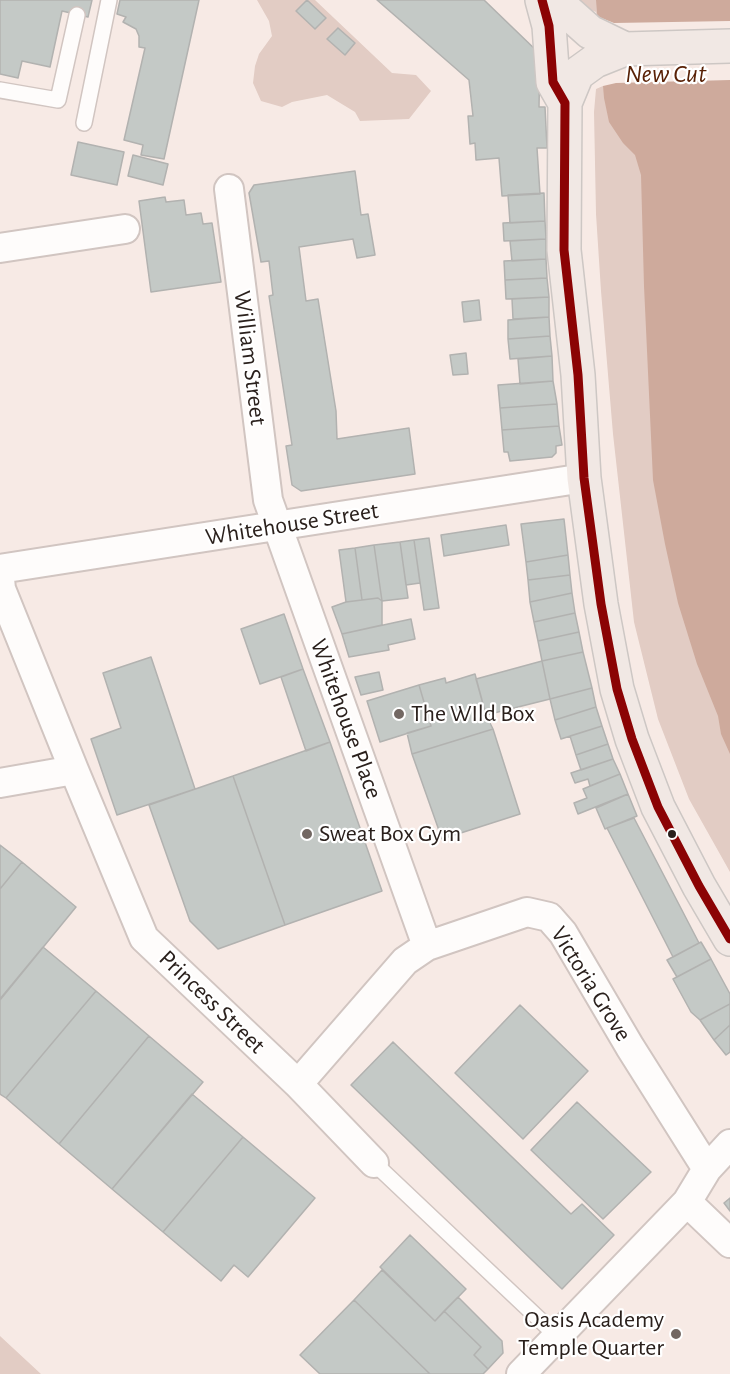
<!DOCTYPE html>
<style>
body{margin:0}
canvas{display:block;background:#f7eae5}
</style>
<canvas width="730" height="1374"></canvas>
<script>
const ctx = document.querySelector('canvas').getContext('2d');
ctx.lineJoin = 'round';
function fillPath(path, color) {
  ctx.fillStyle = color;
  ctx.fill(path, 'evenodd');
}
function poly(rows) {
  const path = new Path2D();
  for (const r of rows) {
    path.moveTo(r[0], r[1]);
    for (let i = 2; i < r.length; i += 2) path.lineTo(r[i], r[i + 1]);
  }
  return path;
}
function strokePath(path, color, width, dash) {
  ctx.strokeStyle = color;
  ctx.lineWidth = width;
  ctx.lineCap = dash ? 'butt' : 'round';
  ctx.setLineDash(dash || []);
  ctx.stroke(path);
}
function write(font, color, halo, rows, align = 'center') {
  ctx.font = font + ' "Alegreya Sans",sans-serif';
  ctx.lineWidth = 4.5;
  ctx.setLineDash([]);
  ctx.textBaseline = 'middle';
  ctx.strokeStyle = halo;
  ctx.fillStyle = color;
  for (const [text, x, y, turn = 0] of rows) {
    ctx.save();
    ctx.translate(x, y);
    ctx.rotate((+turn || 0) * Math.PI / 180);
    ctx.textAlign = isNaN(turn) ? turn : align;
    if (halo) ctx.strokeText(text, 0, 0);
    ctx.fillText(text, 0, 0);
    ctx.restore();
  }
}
const green = poly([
 [257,0,315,0,392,73,416,75,431,91,409,119,360,121,355,112,327,95,292,102,282,107,261,101,253,83,255,66,259,54,272,36,269,21],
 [577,0,643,0,730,705,730,872,689,799,658,719,634,622,613,434,601,291,596,214,594,112,596,89,603,86,596,12,584,7],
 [0,1336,41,1374,0,1374]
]);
const water = poly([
 [596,0,730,0,730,754,721,734,718,716,697,664,678,603,665,544,653,480,644,286,641,175,635,155,623,143,609,122,604,98]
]);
const pier = poly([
 [594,15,614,23,730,21,730,80,616,83,603,86,600,81]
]);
const building = poly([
 [0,0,92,0,88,17,62,11,50,67,22,61,18,78,0,74,0,0],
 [120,0,199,0,164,159,141,155,143,145,124,140,145,48,139,47,139,36,136,29,123,22,126,17,117,14,120,0],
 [307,0,326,18,315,29,296,11,307,0],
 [377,0,484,0,540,54,539,107,545,107,547,148,537,148,540,194,502,196,499,158,476,160,475,143,470,144,468,116,473,116,469,80,377,0],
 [338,28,355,43,345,55,327,39,338,28],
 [78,142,124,152,117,185,71,175,78,142],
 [133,155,168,164,163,185,128,176,133,155],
 [355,171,361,215,368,214,375,255,357,258,353,239,299,247,306,301,318,299,336,411,337,439,409,428,415,474,301,491,292,485,286,446,292,445,269,296,273,295,269,261,261,262,249,193,254,185,355,171],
 [544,193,545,221,510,223,508,195,544,193],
 [165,197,166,202,184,200,186,215,201,213,203,224,212,223,221,282,151,292,139,201,165,197],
 [545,221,546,239,504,241,503,223,545,221],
 [546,239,546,259,512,261,510,241,546,239],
 [546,259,547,278,505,280,504,261,546,259],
 [547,278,549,297,506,299,505,280,547,278],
 [549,297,549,317,513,319,512,299,549,297],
 [479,300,481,320,464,322,462,302,479,300],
 [549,317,550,336,508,339,508,320,549,317],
 [550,336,552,356,510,359,508,339,550,336],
 [466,353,468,374,453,375,450,355,466,353],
 [552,356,553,381,520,384,518,359,552,356],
 [553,381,557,404,500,408,498,385,553,381],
 [557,404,559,426,502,430,500,408,557,404],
 [559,426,562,445,556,446,556,453,552,457,510,461,508,452,504,452,502,430,559,426],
 [564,519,568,555,526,562,521,524,564,519],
 [506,525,509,545,444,556,441,535,506,525],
 [429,538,439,608,424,610,414,540,429,538],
 [414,540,420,583,406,585,400,542,414,540],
 [400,542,408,598,382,601,374,545,400,542],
 [374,545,382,601,378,598,362,600,355,548,374,545],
 [355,548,362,600,346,602,339,550,355,548],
 [568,555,570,575,528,580,526,562,568,555],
 [570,575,572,593,530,602,528,580,570,575],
 [572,593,575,613,534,622,530,602,572,593],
 [378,598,382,601,382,625,342,634,332,607,346,602,378,598],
 [575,613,579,632,538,641,534,622,575,613],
 [284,614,303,669,260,684,241,629,284,614],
 [411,619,415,639,388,645,389,650,349,657,342,634,411,619],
 [579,632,583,652,542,661,538,641,579,632],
 [583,652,592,688,550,699,542,661,583,652],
 [151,657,195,789,117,815,91,739,121,728,103,673,151,657],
 [542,661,550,699,486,715,476,679,542,661],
 [303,669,330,742,306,751,281,677,303,669],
 [379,672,383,690,361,695,355,677,379,672],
 [475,674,486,715,493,729,412,754,407,733,431,726,419,685,445,678,446,683,475,674],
 [419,685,431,726,380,742,367,701,419,685],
 [592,688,596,707,555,720,550,699,592,688],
 [596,707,602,726,561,739,555,720,596,707],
 [602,726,608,744,576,755,570,736,602,726],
 [493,729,520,814,442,839,412,754,493,729],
 [330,742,382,891,285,925,233,776,330,742],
 [608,744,613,759,581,770,576,755,608,744],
 [613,759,620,774,590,786,588,779,575,783,571,773,613,759],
 [620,774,628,794,578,814,574,803,587,798,583,789,620,774],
 [233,776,285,925,218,949,190,921,149,805,233,776],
 [628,794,637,816,605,829,596,808,628,794],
 [634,818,699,943,673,957,607,828,634,818],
 [0,845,22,862,0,889,0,845],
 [22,862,76,907,0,1000,0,889,22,862],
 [701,942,711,959,677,977,667,960,701,942],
 [43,947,96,991,6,1098,0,1094,0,999,43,947],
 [711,959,730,994,730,1004,700,1020,691,1012,673,979,711,959],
 [96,991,149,1036,59,1144,6,1098,96,991],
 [730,1004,730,1025,714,1040,700,1020,730,1004],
 [520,1005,588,1071,523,1139,455,1073,520,1005],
 [730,1025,730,1052,726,1055,714,1040,730,1025],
 [149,1036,203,1082,112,1189,59,1144,149,1036],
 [393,1042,571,1214,582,1204,614,1235,562,1289,351,1085,393,1042],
 [192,1094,243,1137,163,1232,112,1189,192,1094],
 [577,1102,651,1172,603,1219,531,1150,577,1102],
 [243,1137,315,1198,248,1277,234,1265,221,1281,163,1232,243,1137],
 [730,1198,730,1211,724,1203,730,1198],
 [410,1235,466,1289,435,1321,380,1267,410,1235],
 [382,1270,435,1321,444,1311,481,1347,474,1355,488,1369,483,1374,430,1374,354,1300,382,1270],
 [458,1297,502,1341,503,1353,488,1369,474,1355,481,1347,444,1311,458,1297],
 [354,1300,430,1374,320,1374,300,1355,354,1300]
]);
const service = poly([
 [0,90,58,100,77,15],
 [84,123,109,0],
 [374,1163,557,1336]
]);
const minor = poly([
 [229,189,268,500,427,946],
 [0,248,125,229],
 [0,569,584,478],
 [0,579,1,589,74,770,144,938,298,1084,374,1163],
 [0,783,74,770],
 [298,1084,405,961,427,946,527,912,549,917,563,933,630,1047,707,1169],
 [687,1202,730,1243],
 [521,1374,687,1202,707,1169,730,1144]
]);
const trunk = poly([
 [542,0,549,26,553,82,565,103],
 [554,0,590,32,625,49],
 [730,46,625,49,595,61,577,74,565,103,564,250,578,375,584,478,601,604,617,689,632,739,658,807,699,886,730,939]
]);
const bus1 = poly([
 [542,0,549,26,553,82,565,103,564,250,578,375,584,478,601,604,617,689,632,739,658,807,699,886,730,939]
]);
const markers = [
 [399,714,6,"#726762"],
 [307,834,6,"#726762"],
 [672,834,5,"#2a201c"],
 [676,1334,6,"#726762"]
];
const streetNames = [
 ["William Street",250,358,83],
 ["Whitehouse Street",292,524,-9],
 ["Whitehouse Place",346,719,70],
 ["Victoria Grove",591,984,58],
 ["Princess Street",212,1002,44]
];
const poiNames = [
 ["The WIld Box",411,714],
 ["Sweat Box Gym",319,834],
 ["Oasis Academy",664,1320,"right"],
 ["Temple Quarter",664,1348,"right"]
];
const waterNames = [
 ["New Cut",666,74]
];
fillPath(green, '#e2ccc4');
fillPath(water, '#ceaa9c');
fillPath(pier, '#f7eae5');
fillPath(building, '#c4c9c6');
strokePath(building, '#b2b2b0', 1.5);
strokePath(service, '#d1c5c1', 18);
strokePath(minor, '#d1c5c1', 32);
strokePath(trunk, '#cdc7c4', 36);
strokePath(service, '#fefcfb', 15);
strokePath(minor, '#fefcfb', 28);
strokePath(trunk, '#f1e8e4', 33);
strokePath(bus1, '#8b0304', 9);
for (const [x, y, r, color] of markers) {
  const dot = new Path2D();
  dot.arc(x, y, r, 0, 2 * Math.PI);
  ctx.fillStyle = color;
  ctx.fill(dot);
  strokePath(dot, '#fff', 2);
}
write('24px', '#2a201c', '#fff', streetNames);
write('24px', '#2a201c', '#fff', poiNames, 'left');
write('italic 26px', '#592106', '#fff', waterNames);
</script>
